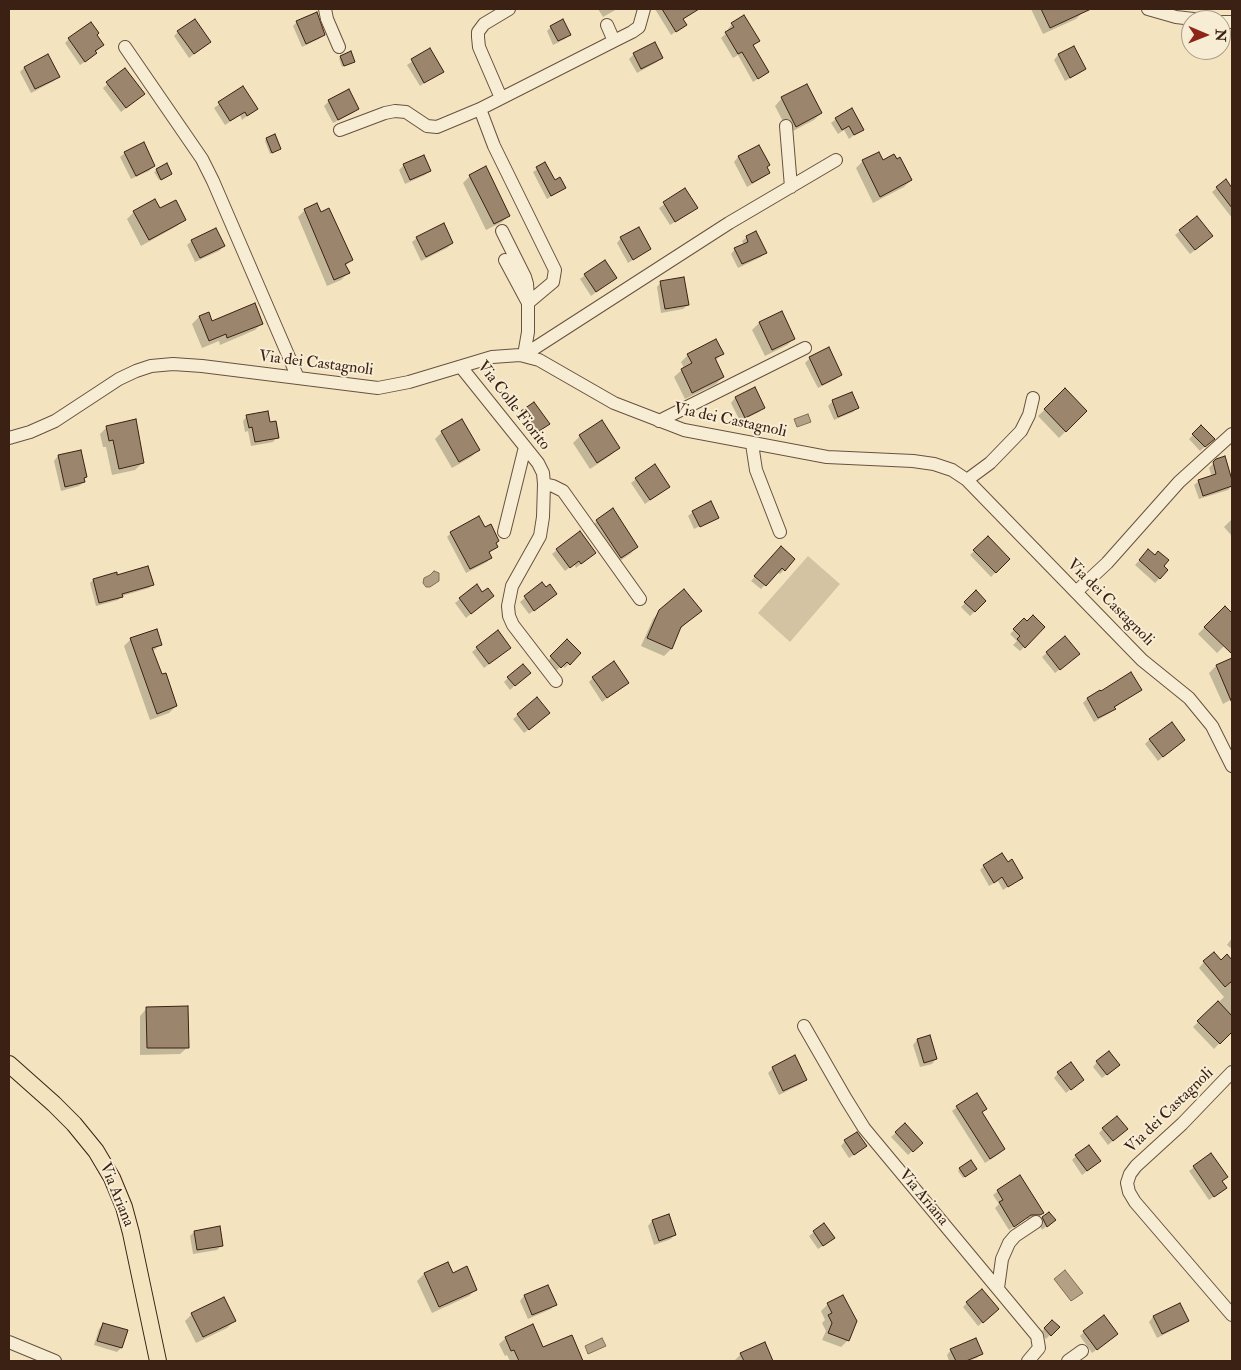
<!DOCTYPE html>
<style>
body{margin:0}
#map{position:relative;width:1241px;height:1370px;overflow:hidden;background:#f3e4bf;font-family:"IM FELL Double Pica",serif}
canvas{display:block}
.frame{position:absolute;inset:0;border:10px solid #3b2014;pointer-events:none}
.north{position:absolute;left:1181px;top:10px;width:50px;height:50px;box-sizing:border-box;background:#f7edd5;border:1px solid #ac9b88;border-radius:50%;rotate:91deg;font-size:14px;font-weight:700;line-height:20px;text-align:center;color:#3b2014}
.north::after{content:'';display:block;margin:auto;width:18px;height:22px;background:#8f2418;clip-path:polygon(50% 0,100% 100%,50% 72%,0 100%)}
</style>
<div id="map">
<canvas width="1241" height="1370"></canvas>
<div class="frame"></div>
<div class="north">N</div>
</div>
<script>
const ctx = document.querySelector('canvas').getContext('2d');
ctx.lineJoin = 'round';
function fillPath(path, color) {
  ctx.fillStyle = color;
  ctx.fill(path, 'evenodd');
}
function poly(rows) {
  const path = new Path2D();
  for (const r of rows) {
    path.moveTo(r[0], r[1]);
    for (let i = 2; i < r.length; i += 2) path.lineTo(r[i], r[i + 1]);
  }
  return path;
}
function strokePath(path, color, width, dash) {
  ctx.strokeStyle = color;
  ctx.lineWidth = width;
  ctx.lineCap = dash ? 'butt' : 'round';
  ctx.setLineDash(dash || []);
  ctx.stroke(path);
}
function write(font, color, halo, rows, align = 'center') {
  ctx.font = font + ' "IM FELL Double Pica",serif';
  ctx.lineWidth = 4;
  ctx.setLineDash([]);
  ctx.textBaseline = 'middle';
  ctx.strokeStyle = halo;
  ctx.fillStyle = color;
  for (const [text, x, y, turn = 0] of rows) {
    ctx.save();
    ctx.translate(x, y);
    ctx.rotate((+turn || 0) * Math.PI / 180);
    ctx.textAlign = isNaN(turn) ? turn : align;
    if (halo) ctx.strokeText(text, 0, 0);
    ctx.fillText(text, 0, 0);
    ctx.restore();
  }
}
const green = poly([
 [808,556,840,584,790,642,758,613]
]);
const water = poly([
 [808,414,811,422,797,427,794,419,808,414],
 [434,571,439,573,439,581,430,587,426,587,423,583,424,578,430,575,434,571],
 [1065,1270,1083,1293,1071,1301,1054,1279,1065,1270],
 [602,1338,606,1346,588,1354,585,1346,602,1338]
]);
const shadow = poly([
 [598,9,617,9,603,17],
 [655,9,690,9,692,12,682,20,685,25,671,35],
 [1031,9,1082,9,1083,12,1076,19,1043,34],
 [297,22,324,35,319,39,302,47,293,26],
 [732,24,759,41,753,46,768,72,753,82,738,55,733,58,721,38,729,31,728,29],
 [551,27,569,35,565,39,553,45,547,31],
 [178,32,205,46,189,58,174,36],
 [69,39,102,45,91,58,80,65,65,43],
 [1073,47,1085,69,1080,73,1065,81,1054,60,1058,55],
 [430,50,442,71,420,86,407,65],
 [634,54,661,57,657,62,637,73,629,59],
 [48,56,58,76,54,81,31,93,20,72,24,68],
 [341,57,354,62,342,67,339,58],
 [125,69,139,98,121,112,103,88],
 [242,87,256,109,242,120,240,115,225,125,214,108],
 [782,98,821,113,814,120,789,133,775,106],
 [329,101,358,109,353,113,333,123,324,106],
 [836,119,862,129,849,139,844,130,838,134,831,123],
 [266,139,278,150,270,154,265,141],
 [759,146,769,173,764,177,747,187,734,162,738,157],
 [125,153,154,166,149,171,131,179,120,157],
 [863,161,883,161,911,180,904,187,873,203,856,168],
 [545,164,554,181,565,188,547,199,533,172],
 [167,165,169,175,159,180,154,172],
 [404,165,430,171,425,175,405,184,399,170],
 [470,176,509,215,502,222,486,230,463,183],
 [1225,181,1232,190,1232,218,1212,192],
 [685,190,691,212,670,225,659,208],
 [159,210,184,219,177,226,141,246,127,219,134,212],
 [305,210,352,260,345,266,348,273,341,280,327,286,298,217],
 [1180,231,1207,241,1190,254,1175,235],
 [747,237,765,253,761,257,738,268,731,254,735,249,744,245,742,241],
 [417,238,452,243,447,248,421,261,412,242],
 [621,238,650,249,628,263,617,243],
 [192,241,224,246,219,251,195,262,187,245],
 [604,261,615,278,591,296,580,279],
 [661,282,688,305,683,309,661,313,657,287],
 [782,312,794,338,787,345,765,356,752,330,759,323],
 [199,317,212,322,262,323,255,330,220,345,219,341,202,348,192,324],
 [722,354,715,361,723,377,716,384,685,399,674,377,684,368,681,362,688,355],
 [810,358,841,374,836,379,818,388,805,363],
 [754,389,763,407,759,412,740,421,731,403,735,398],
 [1065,390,1086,411,1059,438,1038,416],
 [852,394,857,408,853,412,834,420,828,406,832,402],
 [522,412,544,428,531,437,517,416],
 [247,416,269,424,277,437,273,442,251,446,248,431,245,432,243,421],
 [601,422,618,448,611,455,590,469,573,443,580,436],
 [107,427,142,463,135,470,112,475,106,447,103,447,100,434],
 [1201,427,1213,439,1200,451,1189,439],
 [442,432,478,450,471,457,452,468,435,439],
 [58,456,86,477,83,479,84,482,79,486,61,491,54,461],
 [1224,458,1232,486,1228,490,1199,499,1194,485,1199,481,1212,477,1209,468,1217,460],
 [636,479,669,487,645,504,631,483],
 [693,512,717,517,714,521,714,519,694,529,688,516],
 [1232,519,1232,536,1224,527],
 [597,521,637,547,630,554,614,565,590,528],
 [451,533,495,544,496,547,489,553,491,557,487,562,466,573,447,537],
 [988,538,1009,559,991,577,970,555],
 [557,550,594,553,576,568,574,564,565,571,552,554],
 [776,552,784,570,780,574,777,572,761,589,751,581],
 [1144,555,1154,556,1162,566,1160,578,1155,583,1135,565],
 [116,574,116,577,152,584,149,588,122,596,118,600,96,606,90,583,93,580],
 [542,584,551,598,529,614,520,602],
 [477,586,482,594,493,596,466,618,455,603],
 [976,592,985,601,970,616,961,607],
 [1225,607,1232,614,1232,638,1217,653,1198,634],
 [660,611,693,617,680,629,671,649,664,656,641,646,653,619],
 [1024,620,1044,627,1020,651,1013,645,1017,641,1010,634],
 [1065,637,1074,658,1055,673,1042,657],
 [131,639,161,644,152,652,176,706,169,713,150,720,124,646],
 [567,641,579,653,565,668,562,665,556,671,547,662],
 [477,648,510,648,484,668,472,652],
 [1232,659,1232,699,1223,704,1209,673,1216,666],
 [524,677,510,690,504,682,508,678],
 [593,678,628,683,602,702,589,682],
 [1140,689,1114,708,1110,713,1094,722,1083,703,1087,699],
 [537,699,544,717,524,733,513,719],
 [1150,739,1184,740,1158,761,1145,744],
 [1007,864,1022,877,1003,890,998,881,989,886,980,870,984,866],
 [1232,938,1232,949,1227,945],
 [1227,956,1232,962,1232,1030,1214,1049,1193,1027,1224,997,1199,968,1204,962,1221,962],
 [147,1008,188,1047,180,1054,140,1055,140,1016],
 [917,1040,936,1059,932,1064,920,1067,913,1045],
 [795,1057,806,1080,801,1084,779,1095,768,1073,773,1068],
 [1097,1062,1114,1069,1102,1078,1093,1067],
 [1058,1073,1082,1080,1066,1093,1054,1078],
 [957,1107,981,1113,1004,1149,999,1154,985,1163,952,1111],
 [905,1125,921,1143,908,1155,891,1137],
 [1103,1129,1122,1133,1108,1145,1099,1133],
 [845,1141,861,1150,849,1158,841,1146],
 [1211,1155,1226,1177,1222,1182,1226,1188,1209,1200,1189,1171],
 [1076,1156,1095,1165,1082,1175,1072,1160],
 [960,1169,973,1171,963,1178,958,1171],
 [998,1191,1042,1212,1034,1219,1026,1219,1009,1230,995,1208,999,1204,993,1195],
 [668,1215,675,1234,671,1239,654,1245,648,1226,652,1221],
 [1043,1218,1049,1224,1042,1230,1039,1223],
 [824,1225,829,1242,818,1249,809,1236],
 [194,1232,222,1245,217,1250,193,1254,190,1236],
 [448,1263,453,1274,476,1289,469,1296,432,1313,417,1281,424,1274],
 [547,1287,555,1304,551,1309,528,1319,520,1301,524,1296],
 [967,1303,993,1314,978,1326,963,1307],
 [828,1304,848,1340,841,1347,822,1340,826,1331,822,1323,825,1320,821,1311],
 [1180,1304,1188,1320,1183,1325,1157,1338,1149,1322,1153,1317],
 [192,1314,234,1321,227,1328,196,1343,185,1321],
 [1052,1321,1058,1327,1046,1339,1040,1333],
 [103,1324,121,1348,117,1352,94,1345,99,1329],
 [1084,1332,1117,1334,1092,1353,1080,1336],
 [506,1338,543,1349,581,1360,580,1361,510,1361,507,1355,505,1356,499,1344],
 [764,1344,771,1361,734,1361,741,1354],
 [951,1350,981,1353,977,1358,969,1361,949,1361,947,1355]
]);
const building = poly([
 [662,9,699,9,683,19,687,25,676,32,662,9],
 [1041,9,1091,9,1050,28,1041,9],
 [317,12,325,35,306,44,296,21,317,12],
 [744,15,760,41,753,45,769,72,758,79,742,52,738,54,725,32,734,27,731,23,744,15],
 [195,19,211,42,194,54,177,31,195,19],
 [563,19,571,35,558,41,550,26,563,19],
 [91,22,99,33,97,35,104,45,95,51,97,53,85,62,68,38,91,22],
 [655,42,663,58,641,69,633,53,655,42],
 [1074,46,1086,69,1070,78,1058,54,1074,46],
 [430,48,444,72,424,83,411,59,430,48],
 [351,51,355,62,344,66,340,56,351,51],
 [48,54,60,77,35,89,24,67,48,54],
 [125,68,145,94,126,108,106,82,125,68],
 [807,84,822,113,796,127,781,97,807,84],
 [243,86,258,109,247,116,245,112,230,121,218,102,243,86],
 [349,89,359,109,338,120,328,100,349,89],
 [852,108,864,130,854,135,849,126,842,130,835,118,852,108],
 [275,134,281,149,272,153,266,138,275,134],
 [144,142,155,166,136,176,124,152,144,142],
 [759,145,770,165,767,167,770,173,752,183,738,156,759,145],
 [879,152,883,160,894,154,897,159,900,157,912,180,880,197,862,160,879,152],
 [424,155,431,171,410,180,403,164,424,155],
 [545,162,555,180,560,177,566,188,551,196,536,167,545,162],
 [167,163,172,174,161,180,156,169,167,163],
 [486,166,510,216,494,224,469,175,486,166],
 [1226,179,1232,188,1232,208,1216,187,1226,179],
 [685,188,698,208,675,222,663,202,685,188],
 [155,199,160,208,176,200,186,220,149,240,133,211,155,199],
 [317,203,321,212,329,208,353,260,345,264,350,273,334,280,304,209,317,203],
 [1197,216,1213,236,1195,250,1179,230,1197,216],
 [444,223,453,243,426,257,416,237,444,223],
 [639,227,651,249,633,260,620,237,639,227],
 [216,228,225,246,200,258,191,240,216,228],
 [756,231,767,253,742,264,734,248,748,242,746,236,756,231],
 [605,260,617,278,596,292,584,274,605,260],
 [684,277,689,305,665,309,660,281,684,277],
 [255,303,263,324,227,338,226,334,209,341,199,316,209,312,212,321,255,303],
 [782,311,795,339,772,350,759,322,782,311],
 [716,339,724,354,715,358,724,377,692,393,681,369,692,363,687,354,716,339],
 [829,347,842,375,822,385,809,357,829,347],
 [755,387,765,408,745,418,735,397,755,387],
 [1065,388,1087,411,1066,432,1044,409,1065,388],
 [852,392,859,408,838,417,832,400,852,392],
 [534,402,550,424,536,433,521,411,534,402],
 [268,411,270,422,276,421,279,438,255,442,252,427,249,428,246,415,268,411],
 [136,419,144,463,119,469,113,440,109,441,106,426,136,419],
 [462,419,480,450,459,462,441,431,462,419],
 [602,420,620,448,597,463,579,435,602,420],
 [1201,425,1215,439,1205,447,1192,434,1201,425],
 [81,450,87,477,84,478,85,482,65,487,58,455,81,450],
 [1225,456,1232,480,1232,486,1203,496,1198,480,1216,474,1213,462,1216,459,1225,456],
 [655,464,670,487,650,500,635,478,655,464],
 [711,501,719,518,700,527,692,511,711,501],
 [613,508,638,547,621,558,596,520,613,508],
 [479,516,485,527,491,524,499,541,496,543,498,547,489,552,492,558,470,569,450,532,479,516],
 [580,531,596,553,581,564,579,561,570,568,556,549,580,531],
 [988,536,1010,559,996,573,973,550,988,536],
 [781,546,795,559,785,571,782,568,766,586,754,576,781,546],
 [1148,549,1155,555,1158,551,1169,560,1164,566,1168,570,1160,579,1139,560,1148,549],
 [148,566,154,585,122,594,123,597,99,603,93,579,117,572,117,575,148,566],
 [542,582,546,587,550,584,557,594,534,611,524,596,542,582],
 [477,584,482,592,488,588,494,596,471,614,459,598,477,584],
 [684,589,702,611,681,627,672,649,647,638,659,610,684,589],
 [976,590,986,601,975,612,964,602,976,590],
 [1225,606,1232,613,1232,654,1204,627,1225,606],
 [1033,615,1045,627,1025,648,1017,639,1020,636,1013,629,1024,618,1027,621,1033,615],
 [157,629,162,645,152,648,162,674,166,673,177,706,157,714,130,638,157,629],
 [498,630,511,648,489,664,476,647,498,630],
 [1065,636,1080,654,1060,670,1046,652,1065,636],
 [567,639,581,653,570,665,567,662,561,668,550,656,567,639],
 [1232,658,1232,703,1216,665,1232,658],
 [614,661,629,683,607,698,592,677,614,661],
 [523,664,531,673,515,686,507,677,523,664],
 [1131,672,1142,690,1114,707,1116,709,1098,718,1087,698,1100,690,1101,691,1131,672],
 [537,697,550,713,529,730,517,714,537,697],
 [1172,722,1185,740,1163,757,1149,739,1172,722],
 [1002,853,1008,862,1012,859,1023,878,1008,887,1002,877,994,883,983,865,1002,853],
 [1214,952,1221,960,1227,954,1232,960,1232,981,1225,987,1203,961,1214,952],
 [1218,1001,1232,1016,1232,1032,1220,1044,1197,1021,1218,1001],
 [188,1006,189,1048,147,1048,146,1007,188,1006],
 [930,1035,937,1059,924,1063,917,1039,930,1035],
 [1109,1051,1120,1065,1107,1075,1096,1061,1109,1051],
 [795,1055,807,1080,783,1091,772,1067,795,1055],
 [1071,1062,1084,1080,1071,1090,1057,1072,1071,1062],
 [977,1093,987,1109,982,1112,1005,1149,990,1159,956,1106,977,1093],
 [1117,1116,1128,1129,1113,1141,1102,1128,1117,1116],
 [905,1123,923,1143,913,1152,895,1132,905,1123],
 [857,1132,867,1146,854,1155,844,1140,857,1132],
 [1089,1145,1101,1161,1087,1171,1075,1155,1089,1145],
 [1211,1153,1228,1177,1222,1181,1227,1188,1214,1197,1193,1166,1211,1153],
 [971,1160,977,1169,965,1177,959,1168,971,1160],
 [1020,1175,1044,1213,1040,1215,1031,1215,1014,1227,999,1202,1003,1200,997,1190,1020,1175],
 [1049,1212,1056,1220,1047,1227,1042,1217,1049,1212],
 [669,1214,676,1235,659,1241,652,1220,669,1214],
 [824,1223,835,1238,823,1246,813,1231,824,1223],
 [220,1226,223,1246,197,1250,194,1231,220,1226],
 [448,1262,453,1273,467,1266,477,1290,439,1307,424,1273,448,1262],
 [548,1285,557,1305,532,1315,524,1295,548,1285],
 [982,1289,999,1309,983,1323,966,1302,982,1289],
 [843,1295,857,1321,849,1341,828,1333,832,1323,828,1315,832,1313,827,1303,843,1295],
 [224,1297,236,1321,203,1337,191,1313,224,1297],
 [1180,1303,1189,1321,1162,1334,1153,1316,1180,1303],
 [1104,1315,1118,1334,1097,1350,1083,1331,1104,1315],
 [1052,1320,1060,1327,1051,1336,1044,1328,1052,1320],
 [103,1323,128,1330,122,1348,97,1341,103,1323],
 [533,1324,543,1347,572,1335,583,1361,519,1361,514,1350,511,1351,505,1337,533,1324],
 [976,1338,983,1354,966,1361,956,1361,950,1349,976,1338],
 [765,1342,773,1361,744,1361,740,1353,765,1342]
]);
const minor = poly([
 [325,9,327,19,339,47],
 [1148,9,1176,17,1202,20],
 [1221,22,1232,22],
 [614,41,632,32,639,27,644,9],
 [125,47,202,159,213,181,298,378],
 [501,98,479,47,478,37,478,32,484,24,509,9],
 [786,126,791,187],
 [340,130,385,113,395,111,406,112,427,126,437,127,480,109],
 [502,231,525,277,527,284,528,298],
 [505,260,528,303,528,332,524,355],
 [528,303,553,282,555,270,494,146,480,109,614,41,607,25],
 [524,355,729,223,836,160],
 [461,367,538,463,543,473,544,484,543,517,540,536,512,586,508,606,509,616,513,625,556,681],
 [659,421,805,348],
 [9,438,30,432,55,421,119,379,136,371,151,366,173,364,202,366,378,388,409,382,492,357,520,355,539,360,614,403,684,430,827,457,913,461,934,464,952,470,967,480,1142,660,1189,698,1212,726,1232,766],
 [752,444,756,470,780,532],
 [967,480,990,463,1021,431,1029,415,1033,398],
 [544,484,553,486,563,491,640,599],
 [504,532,525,447],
 [1076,592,1107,563,1179,482,1232,434],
 [804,1026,846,1099,864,1128,1037,1336,1039,1348,1028,1361],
 [1232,1072,1182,1124,1136,1166,1130,1174,1127,1183,1129,1192,1135,1202,1232,1315],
 [998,1288,1002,1259,1009,1243,1015,1236,1036,1222],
 [9,1342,55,1361],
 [1068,1361,1082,1351]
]);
const major = poly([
 [9,1064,54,1104,74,1124,96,1151,112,1178,124,1207,131,1233,158,1361]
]);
const streetNames = [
 ["Via dei Castagnoli",316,364,7],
 ["Via Colle Fiorito",513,406,52],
 ["Via dei Castagnoli",730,421,12],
 ["Via dei Castagnoli",1110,603,45],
 ["Via dei Castagnoli",1170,1111,-44],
 ["Via Ariana",116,1195,68],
 ["Via Ariana",923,1198,50]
];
fillPath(green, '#d4c3a2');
fillPath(water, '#b4a185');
strokePath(water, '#846d58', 1);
fillPath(shadow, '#0003');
fillPath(building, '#9b866d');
strokePath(building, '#3b2014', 1);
strokePath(minor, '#69513f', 14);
strokePath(major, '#3b2014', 18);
strokePath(minor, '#f7edd5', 12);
strokePath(major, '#f3e4bf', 16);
write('16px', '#3b2014', '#f7edd5', streetNames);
</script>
